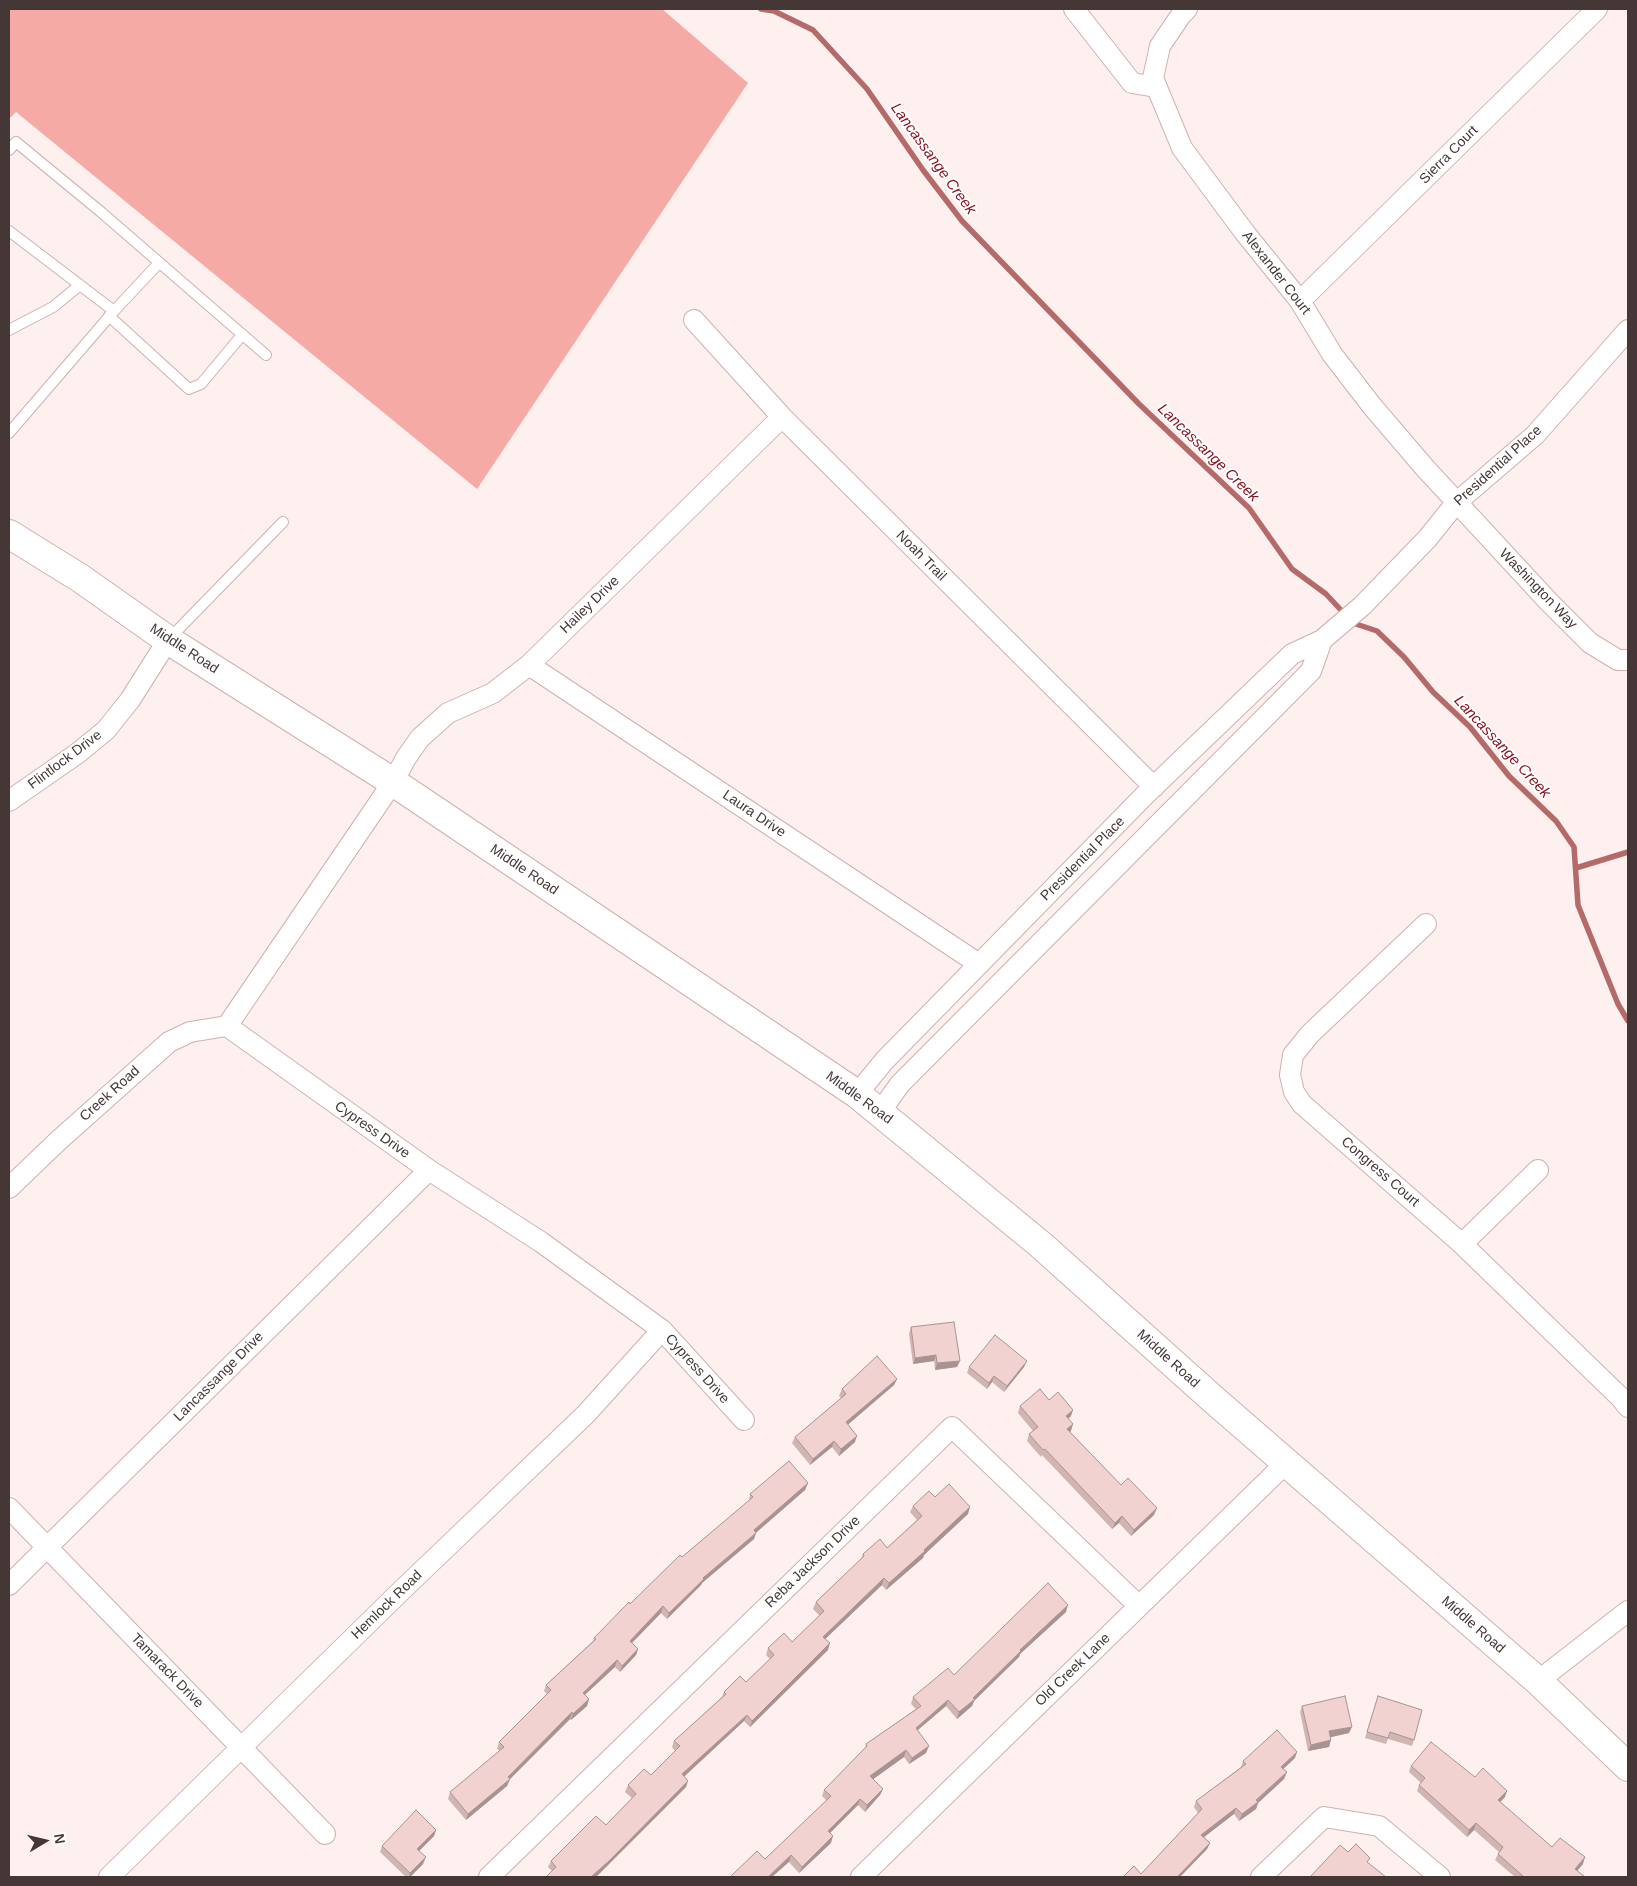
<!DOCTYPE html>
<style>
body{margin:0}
#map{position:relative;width:1637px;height:1886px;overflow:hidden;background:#fef0ef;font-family:Arial,sans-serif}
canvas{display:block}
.frame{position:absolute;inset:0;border:10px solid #443736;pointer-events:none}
.north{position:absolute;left:20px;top:1816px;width:50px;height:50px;-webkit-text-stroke:4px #fff;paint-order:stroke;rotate:81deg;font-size:14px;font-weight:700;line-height:20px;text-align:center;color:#443736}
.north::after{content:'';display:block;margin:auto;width:18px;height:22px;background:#443736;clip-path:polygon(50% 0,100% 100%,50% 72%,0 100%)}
</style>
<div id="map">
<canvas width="1637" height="1886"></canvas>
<div class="frame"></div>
<div class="north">N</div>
</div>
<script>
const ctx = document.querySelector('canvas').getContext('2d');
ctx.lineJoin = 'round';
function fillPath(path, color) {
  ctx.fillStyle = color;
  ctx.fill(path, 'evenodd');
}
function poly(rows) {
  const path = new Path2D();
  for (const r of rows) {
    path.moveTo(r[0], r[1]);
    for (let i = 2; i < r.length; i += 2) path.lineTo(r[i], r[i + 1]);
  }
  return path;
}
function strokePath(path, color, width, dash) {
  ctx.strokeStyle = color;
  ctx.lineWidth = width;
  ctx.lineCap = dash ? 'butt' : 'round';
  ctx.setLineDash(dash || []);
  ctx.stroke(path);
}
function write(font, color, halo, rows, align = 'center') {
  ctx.font = font + ' Arial,sans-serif';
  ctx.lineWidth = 4;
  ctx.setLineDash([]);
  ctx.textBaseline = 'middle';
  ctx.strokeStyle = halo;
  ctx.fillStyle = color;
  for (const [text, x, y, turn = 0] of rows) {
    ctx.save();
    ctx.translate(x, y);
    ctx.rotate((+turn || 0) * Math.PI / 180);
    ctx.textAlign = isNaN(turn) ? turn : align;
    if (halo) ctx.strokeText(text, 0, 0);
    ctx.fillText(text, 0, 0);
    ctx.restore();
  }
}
const green = poly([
 [9,9,662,9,748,83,477,489,16,112,9,119]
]);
const stream = poly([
 [761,9,774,11,813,30,867,89,923,170,962,221,1139,404,1249,508,1292,569,1326,594,1353,623,1377,631,1404,657,1433,692,1470,727,1509,776,1556,821,1574,847,1578,905,1618,1004,1628,1021],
 [1576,868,1628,852]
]);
const lane = poly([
 [9,150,16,142,101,212,266,355],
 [9,231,114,311,9,433],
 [114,311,159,263],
 [109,316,189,389,201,384,242,335],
 [9,330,53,307,80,285],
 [169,639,283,522]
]);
const street = poly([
 [1074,9,1132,83,1156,87],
 [1187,9,1181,15,1160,46,1153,78,1182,148,1245,233,1300,301,1332,354,1372,406,1425,468,1548,601,1590,643,1618,660,1628,660],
 [1300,301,1597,9],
 [694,320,782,417,1154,787],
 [529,665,979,964],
 [9,801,78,753,106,730,130,700,168,640],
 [1426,924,1310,1034,1293,1055,1290,1075,1294,1092,1302,1104,1462,1244,1620,1397,1628,1407],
 [227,1026,393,782,406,758,420,738,448,713,493,693,529,665,782,417],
 [227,1026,429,1170,541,1242,662,1330,744,1420],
 [857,1094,885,1060,1146,794,1292,654,1322,640,1362,606,1427,539,1456,503,1535,435,1628,330],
 [880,1112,900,1084,1311,671,1322,640],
 [9,1188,58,1141,169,1042,190,1032,227,1026],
 [1462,1244,1538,1170],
 [9,1508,325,1834],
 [9,1585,429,1170],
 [1538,1681,1628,1611],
 [109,1877,402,1590,586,1414,662,1330],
 [489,1877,952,1427,1139,1606],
 [861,1877,1286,1463],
 [1261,1877,1324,1817,1379,1826,1440,1877]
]);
const secondary = poly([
 [9,534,80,578,168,640,393,782,857,1094,1041,1245,1214,1400,1538,1681,1628,1767]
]);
const wall = poly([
 [911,1327,957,1367,935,1370,934,1361,913,1364,909,1334],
 [969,1367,1024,1367,1004,1392,992,1382,987,1389,967,1373],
 [897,1379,894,1385,848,1424,855,1442,839,1456,832,1447,810,1465,792,1443,795,1437,841,1398,839,1396,842,1389],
 [1049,1400,1071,1416,1068,1419,1071,1431,1070,1432,1121,1485,1154,1515,1131,1536,1119,1523,1112,1529,1042,1455,1041,1457,1027,1441,1029,1434,1033,1431,1018,1413,1020,1406],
 [808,1483,805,1490,756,1533,754,1539,702,1583,701,1585,667,1619,661,1613,632,1643,638,1649,636,1655,620,1672,615,1667,585,1695,589,1699,587,1706,571,1720,570,1719,510,1779,507,1786,466,1820,448,1799,450,1792,500,1751,497,1749,499,1742,547,1694,544,1691,546,1685,593,1641,594,1638,630,1604,682,1557,749,1501,750,1494],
 [935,1497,968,1514,924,1555,923,1558,886,1590,882,1585,825,1639,828,1650,750,1727,744,1721,684,1777,686,1787,596,1877,546,1877,552,1871,548,1867,551,1861,606,1825,632,1798,625,1792,628,1785,651,1775,675,1751,672,1747,674,1741,722,1697,724,1692,746,1682,770,1659,766,1655,768,1648,792,1642,820,1616,813,1609,816,1602,861,1559,863,1554,887,1548,917,1520,910,1512,913,1506],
 [1066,1612,1020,1654,1019,1657,974,1701,972,1706,957,1719,946,1706,918,1730,926,1753,909,1764,904,1757,873,1779,883,1789,880,1795,865,1812,858,1805,830,1833,831,1843,799,1873,789,1862,765,1859,827,1801,822,1796,824,1790,865,1748,866,1744,916,1709,911,1704,913,1697,954,1675],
 [1378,1696,1414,1740,1412,1746,1388,1739,1386,1744,1365,1738],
 [1302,1706,1349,1733,1331,1737,1329,1747,1308,1751,1300,1712],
 [1295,1758,1283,1769,1284,1779,1258,1803,1256,1809,1239,1821,1234,1814,1204,1837,1210,1843,1207,1849,1180,1877,1123,1877,1141,1874,1198,1813,1194,1807,1196,1801,1241,1767,1243,1761],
 [1411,1766,1475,1777,1505,1797,1500,1802,1552,1847,1583,1864,1577,1871,1585,1877,1515,1877,1495,1860,1499,1852,1474,1830,1467,1837,1417,1791,1419,1785,1421,1783,1409,1772],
 [436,1830,434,1836,419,1851,423,1864,410,1877,406,1877,380,1852,382,1846]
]);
const shadedWall = poly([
 [936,1355,934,1361,913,1364,915,1358],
 [960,1361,957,1367,935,1370,937,1363],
 [1027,1361,1024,1367,1004,1392,1007,1386],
 [994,1376,992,1382,987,1389,989,1383],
 [897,1379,894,1385,844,1428,846,1422],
 [1073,1410,1071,1416,1063,1423,1066,1416],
 [1073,1424,1071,1431,1065,1436,1067,1429],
 [857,1436,855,1442,839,1456,841,1449],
 [834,1441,832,1447,810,1465,813,1459],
 [808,1483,805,1490,752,1536,754,1530],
 [970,1507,968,1514,924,1555,923,1558,886,1590,889,1583],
 [1157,1508,1154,1515,1131,1536,1134,1530],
 [1122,1516,1119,1523,1112,1529,1115,1523],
 [756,1533,754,1539,702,1583,701,1585,667,1619,669,1613,703,1578],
 [884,1578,882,1585,821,1643,823,1637],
 [1068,1605,1066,1612,1020,1654,1019,1657,974,1701,972,1706,957,1719,959,1712,973,1698,1020,1650],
 [663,1606,661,1613,628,1647,630,1641],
 [830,1643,828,1650,750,1727,752,1721],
 [638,1649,636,1655,620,1672,622,1666],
 [617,1660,615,1667,580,1699,583,1693],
 [589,1699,587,1706,571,1720,573,1714],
 [948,1700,946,1706,913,1734,916,1728],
 [572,1712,570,1719,510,1779,507,1786,466,1820,468,1814,508,1777],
 [747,1715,744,1721,679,1781,682,1774],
 [1352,1727,1349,1733,1327,1738,1329,1731],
 [1331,1740,1329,1747,1308,1751,1311,1745],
 [929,1746,926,1753,909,1764,912,1758],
 [906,1750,904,1757,868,1783,870,1776],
 [1297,1752,1295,1758,1279,1773,1281,1767],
 [1287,1772,1284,1779,1258,1803,1256,1809,1239,1821,1242,1814],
 [688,1781,686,1787,596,1877,591,1877],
 [883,1789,880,1795,865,1812,867,1805],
 [1507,1791,1505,1797,1496,1806,1498,1800],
 [860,1799,858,1805,826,1837,828,1831],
 [1236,1808,1234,1814,1199,1841,1201,1835],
 [1476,1823,1474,1830,1467,1837,1469,1830],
 [436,1830,434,1836,415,1855,417,1849],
 [833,1836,831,1843,799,1873,802,1867],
 [1210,1843,1207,1849,1180,1877,1177,1877],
 [791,1855,789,1862,772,1877,768,1877],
 [426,1857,423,1864,410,1877,409,1877,410,1873],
 [1585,1857,1583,1864,1573,1876,1575,1869]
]);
const building = poly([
 [954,1322,960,1361,937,1363,936,1355,915,1358,911,1327,954,1322],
 [995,1335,1027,1361,1007,1386,994,1376,989,1383,969,1367,995,1335],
 [877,1356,897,1379,846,1422,857,1436,841,1449,834,1441,813,1459,795,1437,846,1394,842,1389,877,1356],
 [1040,1389,1049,1400,1058,1392,1073,1410,1066,1416,1073,1424,1067,1429,1121,1485,1128,1478,1157,1508,1134,1530,1122,1516,1115,1523,1045,1449,1043,1450,1029,1434,1038,1427,1020,1406,1040,1389],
 [789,1461,808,1483,754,1530,756,1533,703,1578,704,1579,669,1613,663,1606,630,1641,638,1649,622,1666,617,1660,583,1693,589,1699,573,1714,572,1712,508,1777,510,1779,468,1814,450,1792,504,1747,499,1742,551,1690,546,1685,596,1639,594,1638,629,1602,630,1604,680,1555,682,1557,753,1497,750,1494,789,1461],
 [949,1484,970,1507,924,1550,925,1551,889,1583,884,1578,823,1637,830,1643,752,1721,747,1715,682,1774,688,1781,609,1861,591,1877,546,1877,556,1867,551,1861,596,1816,606,1825,636,1794,628,1785,644,1769,651,1775,680,1746,674,1741,726,1694,724,1692,740,1676,746,1682,774,1655,768,1648,784,1633,792,1642,824,1611,816,1602,864,1556,863,1554,880,1539,887,1548,922,1516,913,1506,929,1491,935,1497,949,1484],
 [1048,1583,1068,1605,1020,1650,1021,1651,973,1698,975,1699,959,1712,948,1700,916,1728,929,1746,912,1758,906,1750,870,1776,883,1789,867,1805,860,1799,828,1831,833,1836,802,1867,791,1855,768,1877,730,1877,757,1851,765,1859,831,1796,824,1790,867,1746,866,1744,921,1706,913,1697,948,1668,954,1675,1048,1583],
 [1345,1696,1352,1727,1329,1731,1331,1740,1311,1745,1302,1706,1345,1696],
 [1378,1696,1422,1710,1414,1740,1390,1732,1388,1738,1367,1732,1378,1696],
 [1277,1730,1297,1752,1281,1767,1287,1772,1256,1800,1258,1802,1242,1814,1236,1808,1201,1835,1210,1843,1177,1877,1123,1877,1134,1866,1141,1874,1202,1809,1196,1801,1246,1764,1243,1761,1277,1730],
 [1431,1742,1475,1777,1483,1768,1507,1791,1498,1800,1552,1847,1560,1838,1585,1857,1575,1869,1585,1877,1524,1877,1498,1854,1503,1847,1476,1823,1469,1830,1419,1785,1425,1778,1411,1766,1431,1742],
 [416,1810,436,1830,417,1849,426,1857,410,1873,382,1846,416,1810],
 [1356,1844,1370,1858,1367,1862,1386,1877,1310,1877,1340,1845,1348,1852,1356,1844]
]);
const streetNames = [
 ["Sierra Court",1449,155,-45],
 ["Alexander Court",1276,273,52],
 ["Presidential Place",1498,466,-42],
 ["Noah Trail",921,556,45],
 ["Washington Way",1538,589,46],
 ["Hailey Drive",590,605,-44],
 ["Middle Road",184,649,33],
 ["Flintlock Drive",65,760,-37],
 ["Laura Drive",754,814,34],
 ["Presidential Place",1083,859,-45],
 ["Middle Road",524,870,34],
 ["Creek Road",110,1094,-42],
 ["Middle Road",859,1098,36],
 ["Cypress Drive",372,1130,35],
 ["Congress Court",1380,1172,41],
 ["Middle Road",1168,1359,42],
 ["Cypress Drive",697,1369,48],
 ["Lancassange Drive",219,1377,-45],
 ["Reba Jackson Drive",813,1562,-44],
 ["Hemlock Road",387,1605,-44],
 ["Middle Road",1473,1625,41],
 ["Old Creek Lane",1073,1670,-44],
 ["Tamarack Drive",167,1671,46]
];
const waterNames = [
 ["Lancassange Creek",933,159,54],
 ["Lancassange Creek",1208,453,44],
 ["Lancassange Creek",1502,747,47]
];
fillPath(green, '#f6aaa6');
strokePath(stream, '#b36a68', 5.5);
strokePath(lane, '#d0b0ae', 12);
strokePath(street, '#d0b0ae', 22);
strokePath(secondary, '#d0b0ae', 30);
strokePath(lane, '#fff', 10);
strokePath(street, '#fff', 20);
strokePath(secondary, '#fff', 28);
fillPath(wall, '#d0b5b3');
fillPath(shadedWall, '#a99392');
fillPath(building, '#f2d2d0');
strokePath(building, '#a99392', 1);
write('14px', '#443736', '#fff', streetNames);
write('italic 15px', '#891220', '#fff', waterNames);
</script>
